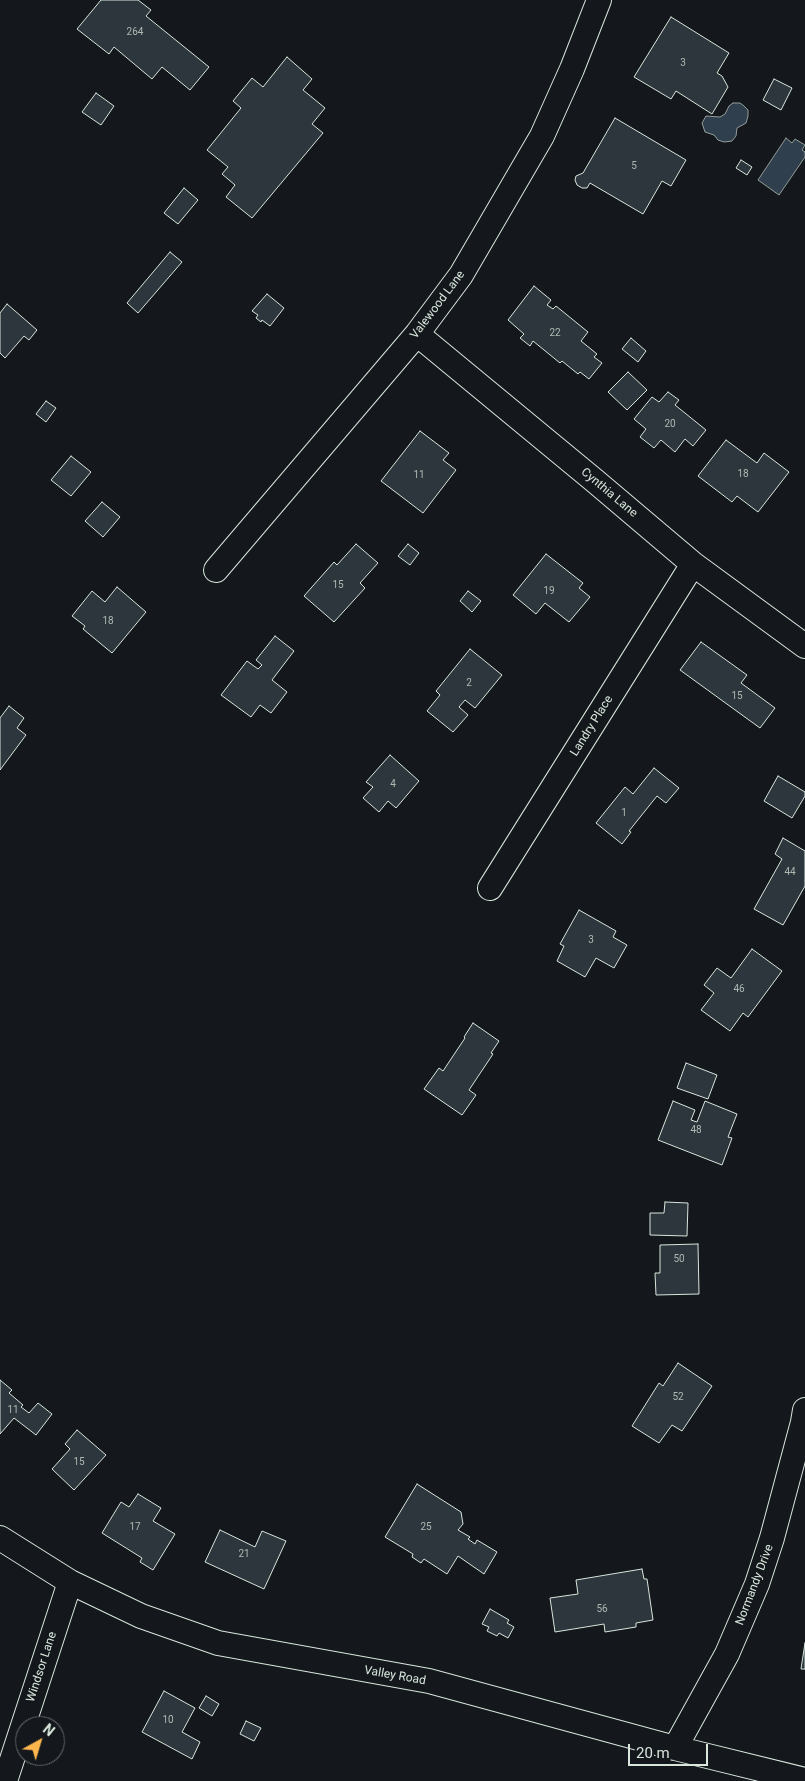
<!DOCTYPE html>
<style>
body{margin:0}
#map{position:relative;width:805px;height:1781px;overflow:hidden;background:#14181c;font-family:Roboto,sans-serif}
canvas{display:block}
.north{position:absolute;left:15px;top:1716px;width:50px;height:50px;box-sizing:border-box;background:#14181c;border:1px solid #626a69;border-radius:50%;rotate:39deg;font-size:14px;font-weight:700;line-height:20px;text-align:center;color:#d8e6dc}
.north::after{content:'';display:block;margin:auto;width:18px;height:22px;background:#ffb74d;clip-path:polygon(50% 0,100% 100%,50% 72%,0 100%)}
.scale{position:absolute;left:628px;top:1744px;width:80px;height:22px;box-sizing:border-box;border:2px solid #d8e6dc;border-top:0;padding-left:6px;font-size:15px;line-height:18px;white-space:nowrap;color:#d8e6dc;-webkit-text-stroke:4px #14181c;paint-order:stroke}
</style>
<div id="map">
<canvas width="805" height="1781"></canvas>
<div class="north">N</div>
<div class="scale">20 m</div>
</div>
<script>
const ctx = document.querySelector('canvas').getContext('2d');
ctx.lineJoin = 'round';
function fillPath(path, color) {
  ctx.fillStyle = color;
  ctx.fill(path, 'evenodd');
}
function poly(rows) {
  const path = new Path2D();
  for (const r of rows) {
    path.moveTo(r[0], r[1]);
    for (let i = 2; i < r.length; i += 2) path.lineTo(r[i], r[i + 1]);
  }
  return path;
}
function strokePath(path, color, width, dash) {
  ctx.strokeStyle = color;
  ctx.lineWidth = width;
  ctx.lineCap = dash ? 'butt' : 'round';
  ctx.setLineDash(dash || []);
  ctx.stroke(path);
}
function write(font, color, halo, rows, align = 'center') {
  ctx.font = font + ' Roboto,sans-serif';
  ctx.lineWidth = 4;
  ctx.setLineDash([]);
  ctx.textBaseline = 'middle';
  ctx.strokeStyle = halo;
  ctx.fillStyle = color;
  for (const [text, x, y, turn = 0] of rows) {
    ctx.save();
    ctx.translate(x, y);
    ctx.rotate((+turn || 0) * Math.PI / 180);
    ctx.textAlign = isNaN(turn) ? turn : align;
    if (halo) ctx.strokeText(text, 0, 0);
    ctx.fillText(text, 0, 0);
    ctx.restore();
  }
}
const water = poly([
 [733,103,740,103,744,106,748,110,748,116,746,123,737,128,736,136,732,141,724,142,718,140,714,135,705,132,702,123,706,116,720,117,725,114,729,106,733,103],
 [786,138,792,143,795,139,805,145,802,150,805,152,805,157,779,195,758,180,786,138]
]);
const building = poly([
 [101,0,138,0,151,10,146,16,209,67,190,90,162,67,152,79,114,47,109,54,77,29,101,0],
 [671,17,729,53,717,73,722,76,728,87,712,114,676,91,671,99,634,77,671,17],
 [287,57,312,79,303,90,325,108,312,124,323,133,252,218,226,197,235,185,222,174,228,167,207,150,241,108,233,101,252,78,263,87,287,57],
 [774,79,792,88,781,110,763,100,774,79],
 [96,93,114,106,101,125,82,112,96,93],
 [615,118,686,160,671,186,662,181,643,214,590,183,587,188,582,188,577,185,575,180,576,176,583,173,615,118],
 [741,160,752,167,747,175,736,168,741,160],
 [184,188,198,200,178,224,164,213,184,188],
 [170,252,182,262,138,313,127,303,170,252],
 [534,286,551,300,547,305,553,309,556,306,588,332,581,341,597,354,594,357,602,363,589,379,580,372,578,374,562,361,560,363,533,341,530,346,520,338,524,334,508,320,534,286],
 [267,294,284,308,270,326,262,320,261,322,256,318,258,315,252,311,267,294],
 [7,304,37,330,29,340,24,336,5,358,0,353,0,313,7,304],
 [631,338,646,351,638,362,622,349,631,338],
 [628,372,647,390,627,410,608,392,628,372],
 [668,392,679,400,675,405,706,430,693,446,685,439,675,452,661,440,654,448,640,437,646,429,634,419,652,397,659,402,668,392],
 [46,401,56,408,46,422,36,414,46,401],
 [420,431,449,453,443,460,456,470,423,513,381,481,420,431],
 [726,440,757,463,764,453,789,472,758,512,737,496,732,502,698,476,726,440],
 [71,456,91,472,71,496,51,480,71,456],
 [102,502,120,517,103,537,85,521,102,502],
 [356,544,378,563,360,583,365,588,334,622,304,596,334,562,337,565,356,544],
 [408,544,419,553,410,565,398,556,408,544],
 [546,554,583,583,579,588,590,597,569,622,545,603,536,614,513,595,546,554],
 [117,587,146,612,112,653,83,629,85,626,72,616,92,591,105,602,117,587],
 [468,591,481,601,472,612,460,601,468,591],
 [275,636,294,651,272,680,287,692,271,713,260,705,251,717,221,695,247,661,258,669,262,665,256,660,275,636],
 [701,642,747,675,741,683,775,708,760,728,680,670,701,642],
 [470,649,502,675,475,708,465,700,459,707,468,715,453,732,427,711,440,695,436,691,470,649],
 [9,706,24,718,17,728,26,735,0,770,0,718,9,706],
 [390,755,419,781,396,808,388,801,379,812,363,798,373,787,366,782,390,755],
 [654,768,679,788,666,803,657,796,629,831,631,832,622,844,596,823,625,787,633,794,654,768],
 [778,776,805,792,805,796,792,818,764,801,778,776],
 [783,838,805,851,805,886,783,925,754,909,782,859,775,854,783,838],
 [579,910,616,931,613,937,627,945,614,968,596,958,585,977,557,961,564,946,560,944,579,910],
 [752,949,782,971,748,1017,743,1013,730,1031,701,1010,714,993,704,985,717,968,731,978,752,949],
 [473,1023,499,1041,491,1053,493,1054,469,1090,476,1095,462,1115,424,1089,439,1068,443,1071,465,1038,464,1037,473,1023],
 [686,1063,717,1075,708,1099,677,1088,686,1063],
 [673,1101,695,1110,691,1120,697,1122,705,1101,737,1114,728,1137,732,1138,722,1165,658,1140,673,1101],
 [665,1202,688,1203,687,1236,650,1235,650,1213,664,1213,665,1202],
 [698,1244,699,1294,656,1295,655,1273,660,1273,660,1245,698,1244],
 [678,1363,712,1386,682,1431,672,1425,659,1443,632,1426,659,1383,663,1386,678,1363],
 [0,1380,12,1390,9,1393,23,1405,21,1407,29,1413,38,1403,52,1414,36,1435,14,1418,0,1434,0,1380],
 [77,1430,106,1455,74,1490,52,1469,70,1449,65,1444,77,1430],
 [417,1484,461,1512,463,1524,458,1530,470,1537,468,1539,475,1544,477,1540,497,1552,484,1574,458,1556,447,1574,424,1559,421,1563,412,1557,413,1554,385,1537,417,1484],
 [138,1494,161,1508,153,1521,175,1534,153,1570,140,1562,142,1558,102,1533,121,1502,129,1507,138,1494],
 [220,1530,255,1547,262,1531,286,1541,264,1589,205,1562,220,1530],
 [642,1569,644,1579,647,1579,653,1620,636,1623,636,1627,605,1632,604,1624,555,1632,550,1598,578,1594,576,1580,642,1569],
 [490,1609,509,1620,507,1623,514,1627,508,1638,499,1633,497,1636,487,1631,489,1627,482,1624,490,1609],
 [805,1643,805,1669,801,1669,805,1643],
 [164,1691,195,1708,182,1732,200,1742,192,1759,142,1732,164,1691],
 [206,1696,219,1704,212,1716,199,1708,206,1696],
 [246,1721,261,1728,254,1741,240,1734,246,1721]
]);
const street = poly([
 [417,334,595,481,693,564,805,646],
 [216,570,417,334,461,275,542,136,572,69,599,0],
 [490,888,693,564],
 [0,1538,70,1582,141,1616,218,1643,429,1681,675,1748,805,1780],
 [675,1748,727,1654,757,1584,772,1538,803,1422,805,1410],
 [5,1781,70,1582]
]);
const numberNames = [
 ["264",135,32],
 ["3",683,63],
 ["5",634,166],
 ["22",555,333],
 ["20",670,424],
 ["18",743,474],
 ["11",419,475],
 ["15",338,585],
 ["19",549,591],
 ["18",108,621],
 ["2",469,683],
 ["15",737,696],
 ["4",393,784],
 ["1",624,813],
 ["44",790,872],
 ["3",591,940],
 ["46",739,989],
 ["48",696,1130],
 ["50",679,1259],
 ["52",678,1397],
 ["11",13,1410],
 ["15",79,1462],
 ["17",135,1527],
 ["25",426,1527],
 ["21",244,1554],
 ["56",602,1609],
 ["10",168,1720]
];
const streetNames = [
 ["Valewood Lane",438,305,-53],
 ["Cynthia Lane",609,493,40],
 ["Landry Place",592,726,-58],
 ["Normandy Drive",755,1585,-69],
 ["Windsor Lane",42,1667,-72],
 ["Valley Road",395,1676,10]
];
fillPath(water, '#2f3f4d');
strokePath(water, '#939e99', 1);
fillPath(building, '#2c363c');
strokePath(building, '#d8e6dc', 1);
strokePath(street, '#d8e6dc', 26);
strokePath(street, '#14181c', 24);
write('10px', '#adbab4', null, numberNames);
write('12px', '#d8e6dc', '#14181c', streetNames);
</script>
